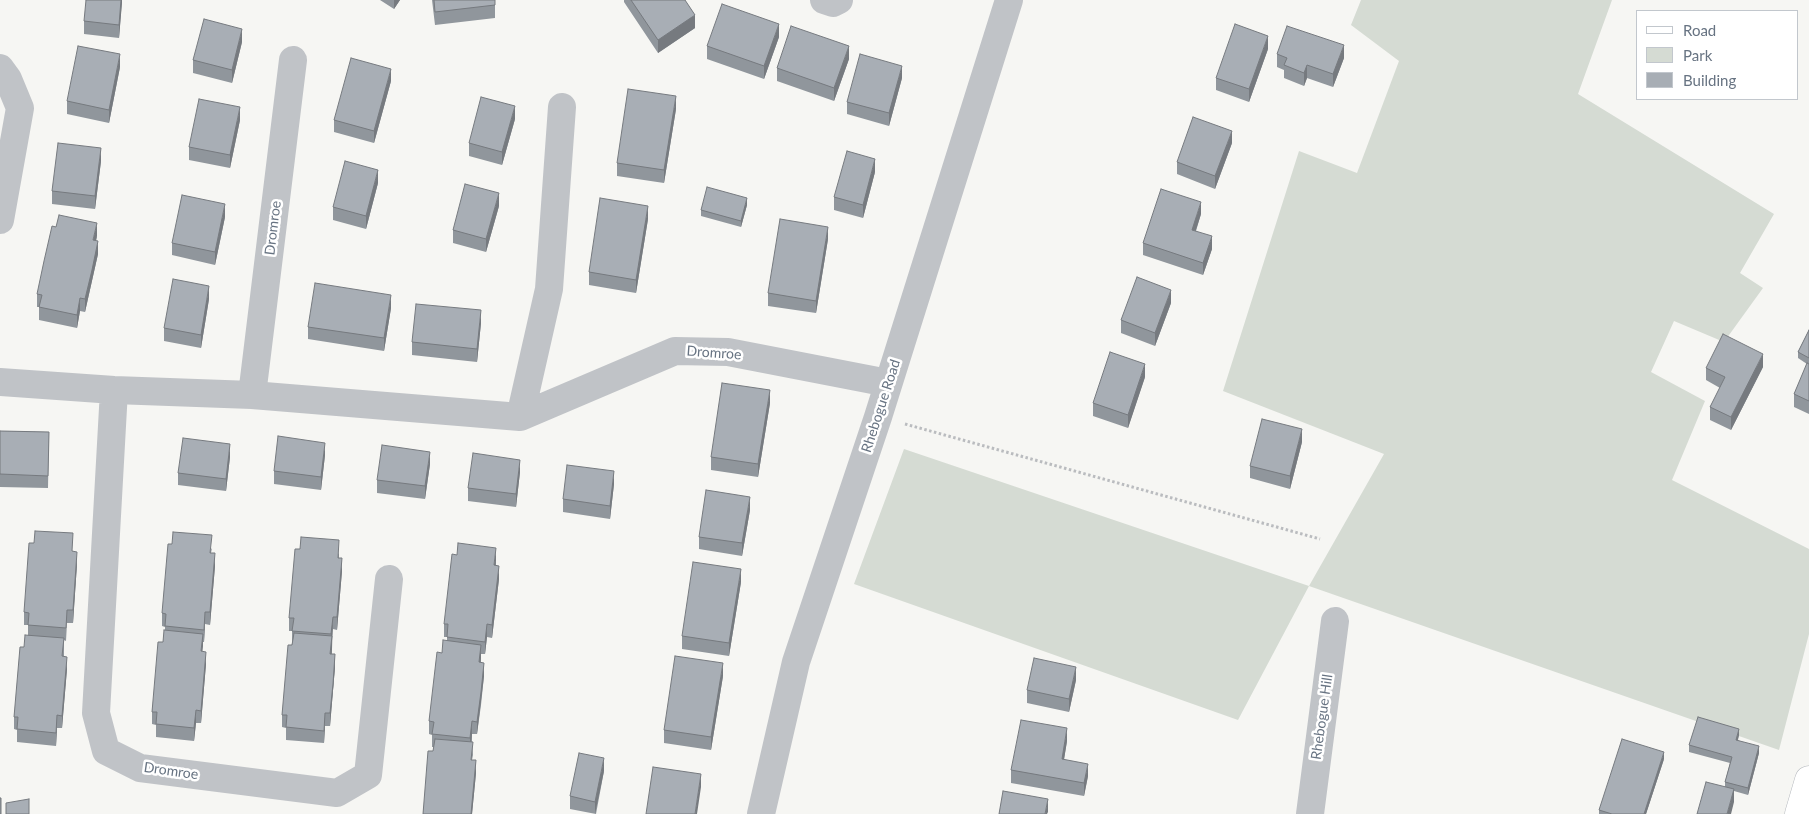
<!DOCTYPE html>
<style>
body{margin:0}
#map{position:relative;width:1809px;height:814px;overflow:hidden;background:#f6f6f3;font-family:Lato,sans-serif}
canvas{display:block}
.legend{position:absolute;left:1636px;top:10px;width:162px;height:90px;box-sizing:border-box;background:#fff;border:1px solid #c2c7cd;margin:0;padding:6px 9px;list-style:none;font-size:15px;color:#677382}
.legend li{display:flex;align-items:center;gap:10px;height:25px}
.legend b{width:25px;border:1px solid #c2c7cd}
</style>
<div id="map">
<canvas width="1809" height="814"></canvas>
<ul class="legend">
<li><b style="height:6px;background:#fff"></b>Road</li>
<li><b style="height:14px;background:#d5dbd3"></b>Park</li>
<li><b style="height:14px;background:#a8aeb5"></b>Building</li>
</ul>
</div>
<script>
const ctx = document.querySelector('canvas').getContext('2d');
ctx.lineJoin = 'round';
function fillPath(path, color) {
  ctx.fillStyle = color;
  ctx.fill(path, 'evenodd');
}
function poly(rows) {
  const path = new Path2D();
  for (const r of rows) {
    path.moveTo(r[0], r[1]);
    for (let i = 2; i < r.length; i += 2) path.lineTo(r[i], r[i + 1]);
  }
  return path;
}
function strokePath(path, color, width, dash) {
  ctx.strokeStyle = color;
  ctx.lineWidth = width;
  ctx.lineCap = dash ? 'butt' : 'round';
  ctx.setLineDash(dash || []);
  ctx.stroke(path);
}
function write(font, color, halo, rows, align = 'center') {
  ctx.font = font + ' Lato,sans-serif';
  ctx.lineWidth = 5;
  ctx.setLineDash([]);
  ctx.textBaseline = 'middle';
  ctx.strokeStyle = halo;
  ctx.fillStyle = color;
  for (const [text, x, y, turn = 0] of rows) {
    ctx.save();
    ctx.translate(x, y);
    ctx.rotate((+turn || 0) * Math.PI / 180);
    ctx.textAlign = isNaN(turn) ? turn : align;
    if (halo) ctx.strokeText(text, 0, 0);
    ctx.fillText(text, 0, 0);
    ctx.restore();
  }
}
const green = poly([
 [1361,0,1612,0,1578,94,1774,214,1740,273,1763,288,1724,342,1674,321,1651,372,1705,401,1672,480,1809,549,1809,634,1779,750,1309,586,1238,720,854,584,904,449,1309,586,1384,454,1223,391,1299,151,1357,173,1399,61,1351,25]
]);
const path = poly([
 [905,424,1320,539]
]);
const minor = poly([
 [824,0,833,3,839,0],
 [0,68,8,79,20,108,0,220],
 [0,382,114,390,252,395,520,417,675,351,728,352,888,383],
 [114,390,96,713,106,751,140,768,337,793,368,775,389,579],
 [252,395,293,60],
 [520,417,549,289,562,107],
 [761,814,796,662,878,417,1009,0],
 [1310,814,1335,621]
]);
const secondary = poly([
 [1799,814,1809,780]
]);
const wall = poly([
 [122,0,119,38,84,34,84,21],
 [380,0,400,0,394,9],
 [432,0,495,0,495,18,435,25],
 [624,0,685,0,695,28,658,53,624,2],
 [779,37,764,79,707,59,707,46],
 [242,42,232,83,193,73,193,60],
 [1268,49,1249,102,1216,90,1216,78],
 [1277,54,1344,58,1333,87,1307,78,1304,86,1284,78,1284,70,1277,67],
 [849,59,834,101,777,81,777,68],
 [120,67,109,123,67,114,67,101],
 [902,78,889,126,847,114,847,102],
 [391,81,374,143,334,132,334,120],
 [676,109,664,183,617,176,617,163],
 [515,119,502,165,469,156,469,143],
 [240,120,230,168,189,160,189,147],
 [1232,143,1215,189,1177,174,1177,162],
 [101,161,95,209,52,204,52,191],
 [875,172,863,218,834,210,834,197],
 [378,183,366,229,333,220,333,207],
 [747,205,741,227,701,216,701,210],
 [499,206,486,252,453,243,453,230],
 [1201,214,1196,231,1212,249,1203,275,1143,255,1143,243],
 [225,217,215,265,172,255,172,243],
 [648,219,636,293,589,285,589,272],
 [97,236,96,241,98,254,85,312,80,311,77,328,39,320,39,307,37,307,37,294],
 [828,239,816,313,768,306,768,293],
 [209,299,201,348,164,341,164,328],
 [1171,303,1155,346,1121,333,1121,320],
 [391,308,384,351,308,339,308,327],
 [481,323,477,362,412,355,412,342],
 [1809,330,1809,414,1794,407,1794,394,1807,364,1798,358,1798,352],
 [1763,367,1731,430,1710,420,1710,407,1720,388,1706,380,1706,368],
 [1145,377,1128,428,1093,416,1093,403],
 [770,403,758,477,711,470,711,457],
 [0,431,49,432,48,488,0,487],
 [1302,442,1290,489,1250,478,1250,466],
 [325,455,321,490,274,484,274,471],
 [230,457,226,491,178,485,178,473],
 [430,464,425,499,377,493,377,480],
 [520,472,516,507,468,501,468,488],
 [614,484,610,519,563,512,563,499],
 [750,510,742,556,699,549,699,537],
 [212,548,211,553,215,566,210,625,205,624,204,642,203,642,202,651,206,664,201,723,196,723,194,741,156,737,156,725,152,724,152,712,165,630,165,627,162,626,162,613],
 [73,551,77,564,73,623,67,623,66,641,64,640,64,656,67,669,62,728,57,728,56,746,17,742,17,730,14,729,14,717,24,647,28,635,28,625,24,625,24,612],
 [339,553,339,558,342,571,337,630,333,629,332,638,332,654,335,667,330,726,325,726,324,743,286,740,286,728,282,727,282,715,292,643,292,631,289,631,289,618],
 [496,561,496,566,499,579,492,638,487,637,485,654,481,654,481,662,484,676,481,705,477,734,472,734,472,742,473,755,472,760,476,773,472,814,423,814,434,747,432,747,432,735,429,734,429,721,442,653,447,641,447,637,444,637,444,624],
 [741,582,729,656,682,649,682,636],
 [723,676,711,750,664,743,664,730],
 [1076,680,1069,712,1027,703,1027,690],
 [1739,735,1738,740,1759,753,1748,795,1734,791,1734,802,1725,787,1725,782,1730,763,1689,752,1689,745],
 [1067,741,1064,759,1088,776,1084,796,1011,783,1011,770],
 [1664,759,1646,814,1599,814,1599,810],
 [604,771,596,814,570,809,570,796]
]);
const shadedWall = poly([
 [121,0,122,0,122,3,119,38,119,25],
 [394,0,400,0,394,9],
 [695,15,695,28,658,53,658,40],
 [779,24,779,37,764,79,764,66],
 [242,29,242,42,232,83,232,70],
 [1268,36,1268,49,1249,102,1249,89],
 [1344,45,1344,58,1333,87,1333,74],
 [849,46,849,59,834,101,834,88],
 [120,54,120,67,109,123,109,110],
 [1307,65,1307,78,1304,86,1304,73],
 [902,66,902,78,889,126,889,113],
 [391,69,391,81,374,143,374,131],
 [676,96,676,109,664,183,664,170],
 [515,106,515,119,502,165,502,152],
 [240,107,240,120,230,168,230,155],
 [1232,131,1232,143,1215,189,1215,176],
 [101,148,101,161,95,209,95,196],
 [875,159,875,172,863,218,863,205],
 [378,170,378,183,366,229,366,216],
 [499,193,499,206,486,252,486,239],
 [747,198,747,205,741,227,741,221],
 [1201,202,1201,214,1192,242,1192,230],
 [225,204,225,217,215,265,215,252],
 [648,206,648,219,636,293,636,280],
 [97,223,97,236,93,253,93,240],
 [828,227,828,239,816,313,816,301],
 [1212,236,1212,249,1203,275,1203,263],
 [98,241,98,254,85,312,85,299],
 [209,286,209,299,201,348,201,335],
 [1171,290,1171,303,1155,346,1155,333],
 [391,295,391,308,384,351,384,338],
 [80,298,80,311,77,328,77,315],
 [481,310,481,323,477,362,477,349],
 [1763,354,1763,367,1731,430,1731,417],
 [1145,364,1145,377,1128,428,1128,415],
 [770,390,770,403,758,477,758,464],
 [1302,429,1302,442,1290,489,1290,476],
 [325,443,325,455,321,490,321,477],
 [230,444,230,457,226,491,226,479],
 [430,452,430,464,425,499,425,486],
 [520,460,520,472,516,507,516,494],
 [614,471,614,484,610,519,610,506],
 [750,497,750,510,742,556,742,543],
 [496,548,496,561,494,578,494,565],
 [77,552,77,564,73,623,73,610],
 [215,553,215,566,210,625,210,612],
 [342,558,342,571,337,630,337,617],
 [499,566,499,579,492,638,492,625],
 [741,569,741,582,729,656,729,643],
 [205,612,205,624,204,642,204,630],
 [333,617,332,649,330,667,331,634],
 [487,624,487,637,485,654,485,642],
 [203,634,203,646,201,664,201,651],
 [481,645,481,658,479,675,479,662],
 [206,652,206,664,201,723,201,711],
 [335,654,335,667,330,726,330,713],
 [67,657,67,669,62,728,62,716],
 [484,663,484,676,477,734,477,722],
 [723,663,723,676,711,750,711,737],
 [1076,667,1076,680,1069,712,1069,699],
 [196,710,196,723,194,741,194,728],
 [325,713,325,726,324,743,324,731],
 [57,715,57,728,56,746,56,733],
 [472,721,472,734,470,751,470,738],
 [1067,728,1067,741,1062,772,1062,759],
 [1739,729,1739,735,1736,746,1736,740],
 [1759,746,1759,753,1748,795,1748,788],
 [1664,752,1664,759,1646,814,1644,814],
 [604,758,604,771,595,814,595,802],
 [476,760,476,773,472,814,471,814],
 [1088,764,1088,776,1084,796,1084,783],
 [701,774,701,787,697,814,695,814],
 [1734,789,1734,802,1731,814,1727,814],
 [1048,799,1048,812,1047,814,1045,814]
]);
const building = poly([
 [86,0,121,0,119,25,84,21,86,0],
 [434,0,495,0,495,5,435,12,434,0],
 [631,0,685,0,695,15,658,40,631,0],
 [722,4,779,24,764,66,707,46,722,4],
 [204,19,242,29,232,70,193,60,204,19],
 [1235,24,1268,36,1249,89,1216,78,1235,24],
 [791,26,849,46,834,88,777,68,791,26],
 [1287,26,1344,45,1333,74,1307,65,1304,73,1284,65,1287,58,1277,54,1287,26],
 [78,46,120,54,109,110,67,101,78,46],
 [860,54,902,66,889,113,847,102,860,54],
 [351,58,391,69,374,131,334,120,351,58],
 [628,89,676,96,664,170,617,163,628,89],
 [481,97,515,106,502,152,469,143,481,97],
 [199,99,240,107,230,155,189,147,199,99],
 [1193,117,1232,131,1215,176,1177,162,1193,117],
 [58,143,101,148,95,196,52,191,58,143],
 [847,151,875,159,863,205,834,197,847,151],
 [345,161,378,170,366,216,333,207,345,161],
 [465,184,499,193,486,239,453,230,465,184],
 [707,187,747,198,741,221,701,210,707,187],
 [1161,189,1201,202,1192,230,1212,236,1203,263,1143,243,1161,189],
 [182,195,225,204,215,252,172,243,182,195],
 [600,198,648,206,636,280,589,272,600,198],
 [59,215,97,223,93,240,98,241,92,270,85,299,80,298,77,315,39,307,42,295,37,294,44,261,52,226,56,227,59,215],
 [780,219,828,227,816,301,768,293,780,219],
 [1137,277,1171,290,1155,333,1121,320,1137,277],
 [173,279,209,286,201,335,164,328,173,279],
 [315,283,391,295,384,338,308,327,315,283],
 [416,304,481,310,477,349,412,342,416,304],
 [1809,330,1809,358,1798,352,1809,330],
 [1723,334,1763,354,1731,417,1710,407,1725,377,1706,368,1723,334],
 [1110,352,1145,364,1128,415,1093,403,1110,352],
 [1807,363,1809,364,1809,401,1794,394,1807,363],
 [722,383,770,390,758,464,711,457,722,383],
 [1262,419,1302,429,1290,476,1250,466,1262,419],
 [0,431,49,432,48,476,0,474,0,431],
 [278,436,325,443,321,477,274,471,278,436],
 [183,438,230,444,226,479,178,473,183,438],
 [382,445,430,452,425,486,377,480,382,445],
 [473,453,520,460,516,494,468,488,473,453],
 [567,465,614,471,610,506,563,499,567,465],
 [706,490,750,497,742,543,699,537,706,490],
 [35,531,73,533,72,551,77,552,73,610,67,610,66,628,28,625,29,613,24,612,29,543,34,543,35,531],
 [173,532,212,535,210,553,215,553,210,612,205,612,204,630,165,626,166,614,162,613,168,544,172,544,173,532],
 [301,537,339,540,338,558,342,558,337,617,333,617,331,634,292,631,294,618,289,618,295,549,300,549,301,537],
 [458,543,496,548,494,565,499,566,492,625,487,624,485,642,447,637,448,624,444,624,452,554,457,555,458,543],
 [693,562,741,569,729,643,682,636,693,562],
 [164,630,203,634,201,651,206,652,201,711,196,710,194,728,156,724,157,712,152,712,158,642,163,642,164,630],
 [294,633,332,636,330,654,335,654,333,684,330,713,325,713,324,731,286,727,287,715,282,715,288,645,292,645,294,633],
 [25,635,64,638,62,656,67,657,62,716,57,715,56,733,17,729,18,717,14,717,20,647,24,647,25,635],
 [443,640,481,645,479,662,484,663,481,692,477,722,472,721,470,738,432,734,434,722,429,721,437,652,442,653,443,640],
 [675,656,723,663,711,737,664,730,675,656],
 [1034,658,1076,667,1069,699,1027,690,1034,658],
 [1698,717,1739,729,1736,740,1759,746,1748,788,1725,782,1732,757,1689,745,1698,717],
 [1021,720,1067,728,1062,759,1088,764,1084,783,1011,770,1021,720],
 [435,739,473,742,471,760,476,760,471,814,423,814,428,751,433,751,435,739],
 [1622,739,1664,752,1644,814,1612,814,1599,810,1622,739],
 [579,753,604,758,595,802,570,796,579,753],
 [653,767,701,774,695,814,646,814,653,767],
 [1706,782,1734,789,1727,814,1697,814,1706,782],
 [1003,791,1048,799,1045,814,999,814,1003,791],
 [0,798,1,798,1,814,0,814,0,798],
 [29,799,29,814,6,814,6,803,29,799]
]);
const streetNames = [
 ["Dromroe",273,228,-83],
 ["Dromroe",714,353,4],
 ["Rhebogue Road",881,406,-72],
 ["Rhebogue Hill",1322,717,-82],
 ["Dromroe",171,771,8]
];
fillPath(green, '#d5dbd3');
strokePath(secondary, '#b2b6bb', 29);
strokePath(path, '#babcbf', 3, [2.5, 2.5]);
strokePath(minor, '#c0c3c7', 28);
strokePath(secondary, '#fff', 28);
fillPath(wall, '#90969c');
fillPath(shadedWall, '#767a7f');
fillPath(building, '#a8aeb5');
strokePath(building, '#767a7f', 1);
write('14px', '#677382', '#fff', streetNames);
</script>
